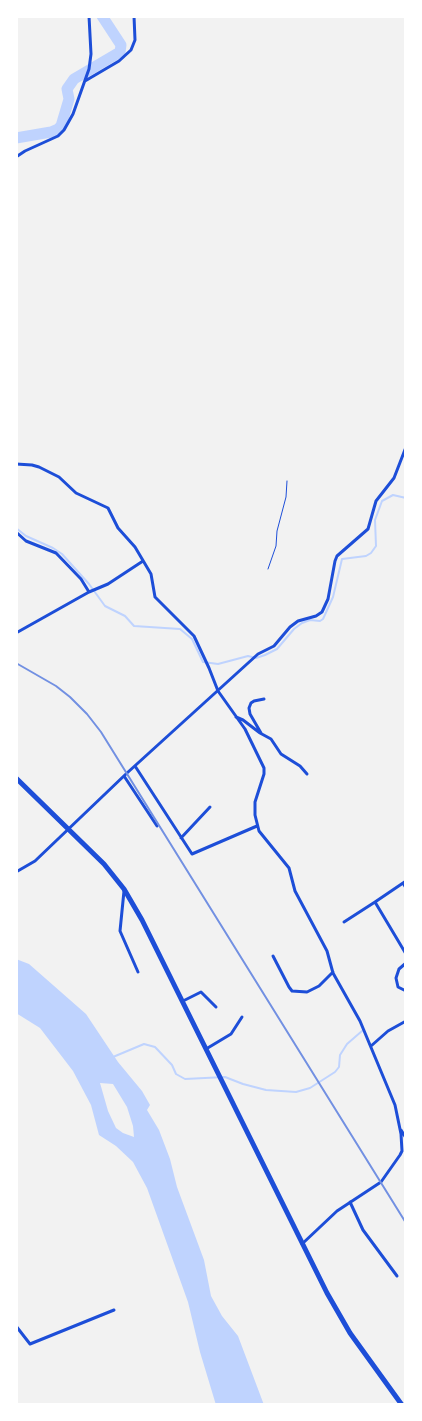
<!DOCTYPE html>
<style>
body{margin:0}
#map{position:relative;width:422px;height:1421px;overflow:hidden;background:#f2f2f2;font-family:"Work Sans",sans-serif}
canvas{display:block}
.frame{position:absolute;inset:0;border:18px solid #fff;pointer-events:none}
</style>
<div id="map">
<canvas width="422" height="1421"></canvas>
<div class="frame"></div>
</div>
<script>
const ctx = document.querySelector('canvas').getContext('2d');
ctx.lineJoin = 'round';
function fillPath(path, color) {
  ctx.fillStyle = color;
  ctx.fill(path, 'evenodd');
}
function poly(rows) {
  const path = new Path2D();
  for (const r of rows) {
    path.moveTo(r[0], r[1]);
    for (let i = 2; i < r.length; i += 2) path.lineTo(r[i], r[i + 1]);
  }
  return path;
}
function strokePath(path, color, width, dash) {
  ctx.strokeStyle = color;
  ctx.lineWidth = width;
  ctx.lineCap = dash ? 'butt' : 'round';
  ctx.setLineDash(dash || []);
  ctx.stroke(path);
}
const water = poly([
 [16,959,29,964,86,1014,118,1062,142,1091,150,1105,147,1110,159,1130,170,1159,177,1187,204,1260,211,1296,222,1316,238,1336,264,1405,216,1405,200,1352,188,1302,147,1188,133,1162,116,1146,99,1135,91,1105,73,1071,40,1028,16,1013],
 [100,1083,113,1084,127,1107,133,1126,134,1137,123,1133,116,1128,108,1111]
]);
const stream = poly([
 [16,528,26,536,53,548,62,554,89,584,105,606,125,616,134,626,180,629,192,639,203,662,218,664,248,656,256,658,265,655,277,649,294,629,302,623,310,620,320,621,323,619,333,597,342,559,366,556,371,553,376,546,375,520,382,501,393,495,406,498],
 [113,1057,144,1044,155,1047,172,1065,176,1074,185,1079,225,1077,243,1084,266,1090,296,1092,310,1088,335,1072,339,1067,340,1055,347,1044,362,1031]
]);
const river = poly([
 [16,138,51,132,58,129,61,126,69,99,67,89,74,79,120,52,121,45,102,16]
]);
const path = poly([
 [268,569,276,546,277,531,286,497,287,481]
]);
const minor = poly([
 [85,81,119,61,131,50,135,40,134,16],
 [16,157,25,151,58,136,64,130,73,114,89,69,91,54,89,16],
 [16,464,32,465,39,467,59,477,76,493,108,508,118,528,135,547,151,574,155,597,194,636,209,668,218,691,245,729,264,768,264,774,255,802,255,815,259,831,289,868,295,891,327,951,333,973,360,1021,395,1105,401,1134,402,1151,400,1155,381,1182,337,1211,302,1244],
 [16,532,26,541,56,553,81,579,89,592],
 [16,633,89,592,108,584,143,561],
 [236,717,243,720,260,733,271,739,281,754,300,766,307,774],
 [261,733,250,714,249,708,251,703,254,701,264,699],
 [135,766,192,854,257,826],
 [124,776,157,826],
 [181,838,210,807],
 [16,872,35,861,127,773,258,654,274,646,290,627,298,621,316,616,322,612,328,599,335,561,337,556,368,529,376,501,394,478,406,447],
 [406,881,375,902,406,954],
 [403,883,406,888],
 [124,891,120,931,138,972],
 [344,922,375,902],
 [273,956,289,987,292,991,307,992,319,986,333,972],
 [406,963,399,969,396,978,398,987,406,991],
 [183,1001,201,992,216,1007],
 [371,1046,388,1031,406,1021],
 [206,1049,231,1034,242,1017],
 [401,1130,406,1138],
 [350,1202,363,1230,397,1276],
 [16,1326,30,1344,114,1310]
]);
const primary = poly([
 [16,778,104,864,124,889,142,920,327,1293,350,1333,402,1405]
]);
const rail = poly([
 [16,663,56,686,70,697,87,714,101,732,406,1223]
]);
fillPath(water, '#bfd3fe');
strokePath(stream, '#bfd3fe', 2);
strokePath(river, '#bfd3fe', 11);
strokePath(path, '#1d4ed8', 1);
strokePath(minor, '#1d4ed8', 3);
strokePath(primary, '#1d4ed8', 5);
strokePath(rail, '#7290e2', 2);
</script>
